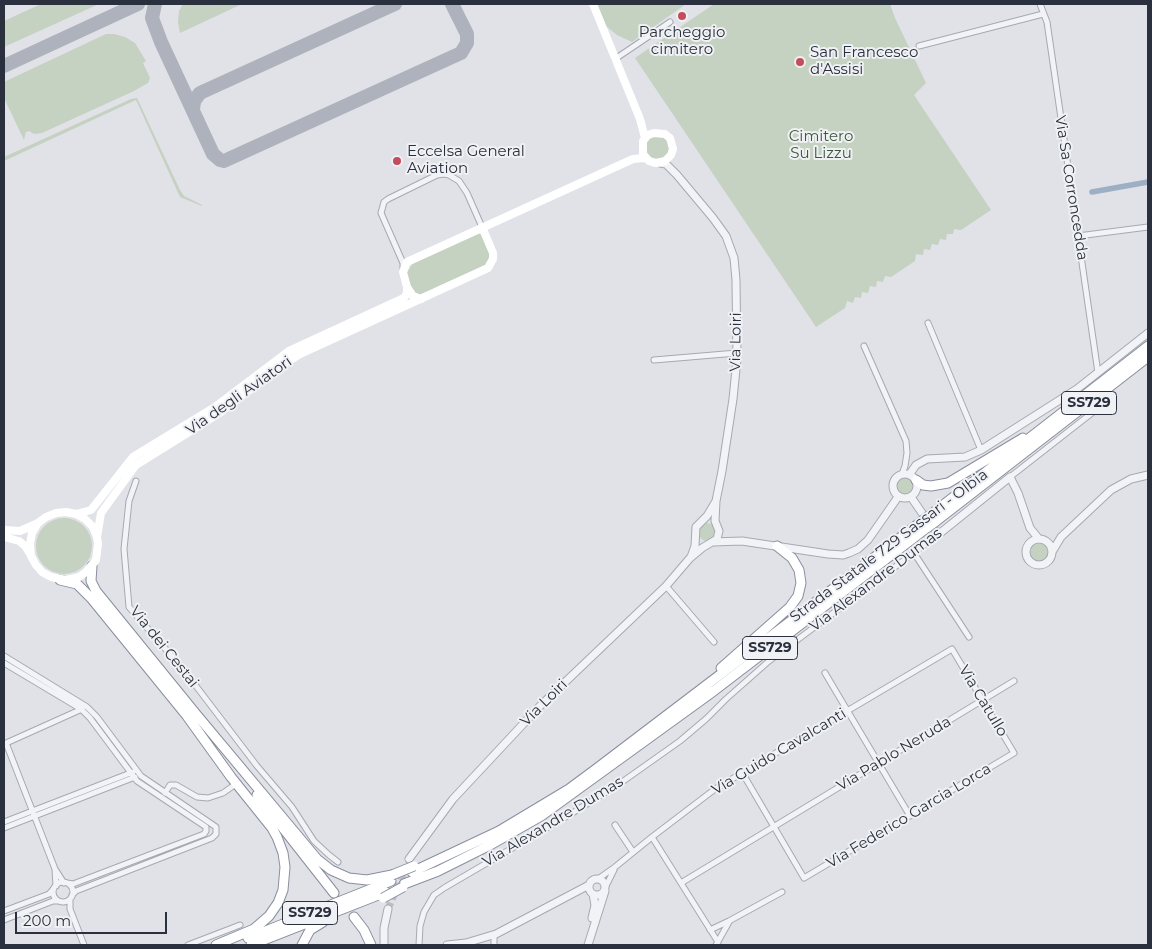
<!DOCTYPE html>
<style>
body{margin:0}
#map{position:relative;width:1152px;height:949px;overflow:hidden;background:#e0e2e7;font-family:Montserrat,sans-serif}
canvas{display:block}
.frame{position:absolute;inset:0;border:5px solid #2a303d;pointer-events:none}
.scale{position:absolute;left:15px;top:912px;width:152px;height:22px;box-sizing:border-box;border:2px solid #2a303d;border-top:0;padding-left:6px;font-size:15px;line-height:18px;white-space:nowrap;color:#2a303d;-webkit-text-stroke:4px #eff1f5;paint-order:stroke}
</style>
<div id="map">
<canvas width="1152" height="949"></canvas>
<div class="frame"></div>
<div class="scale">200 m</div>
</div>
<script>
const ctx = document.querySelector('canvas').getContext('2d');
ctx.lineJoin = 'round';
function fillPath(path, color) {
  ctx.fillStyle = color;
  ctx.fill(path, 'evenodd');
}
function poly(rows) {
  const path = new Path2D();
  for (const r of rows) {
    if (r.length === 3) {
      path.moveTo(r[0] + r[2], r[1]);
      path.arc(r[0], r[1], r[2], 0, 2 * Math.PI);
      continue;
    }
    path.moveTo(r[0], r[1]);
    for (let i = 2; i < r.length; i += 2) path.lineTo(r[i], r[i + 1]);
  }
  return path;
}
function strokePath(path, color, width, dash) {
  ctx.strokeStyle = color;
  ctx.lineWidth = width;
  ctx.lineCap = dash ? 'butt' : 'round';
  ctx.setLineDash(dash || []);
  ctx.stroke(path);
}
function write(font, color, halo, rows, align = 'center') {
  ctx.font = font + ' Montserrat,sans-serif';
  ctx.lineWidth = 4;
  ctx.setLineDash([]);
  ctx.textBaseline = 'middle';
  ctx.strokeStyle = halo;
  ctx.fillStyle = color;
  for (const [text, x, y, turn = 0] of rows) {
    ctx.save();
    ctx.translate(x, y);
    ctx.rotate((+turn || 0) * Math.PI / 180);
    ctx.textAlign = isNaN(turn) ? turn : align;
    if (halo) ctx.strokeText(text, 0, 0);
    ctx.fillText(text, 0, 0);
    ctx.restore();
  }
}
const green = poly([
 [41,4,99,4,4,47,4,21],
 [183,4,242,4,180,33,178,22,179,11],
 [597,4,686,4,632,42,617,35,606,26],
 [714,4,890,4,895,18,926,83,914,95,991,210,961,230,954,229,953,234,947,234,946,240,940,239,938,245,932,244,930,250,924,249,923,255,916,254,915,261,891,277,885,276,883,282,877,281,876,287,870,286,868,293,862,292,861,298,855,297,853,303,847,301,845,308,816,327,635,58],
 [106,34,114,34,125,37,135,43,146,61,143,63,150,78,148,83,134,91,42,133,34,134,29,131,26,132,24,140,4,98,4,82],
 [137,98,180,190,184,196,202,205,202,206,180,197,136,100,4,161,4,157,131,99],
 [657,148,12],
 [478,233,482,235,490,255,486,265,420,295,413,293,406,274,413,263],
 [905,486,9],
 [64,546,28],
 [707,532,9],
 [1039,552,9]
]);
const canal = poly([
 [1092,192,1148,182]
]);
const taxiway = poly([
 [155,4,152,18,161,42,213,154,220,160,224,161,461,53,467,43,467,34,452,4],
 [4,66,138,4],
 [193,110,194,101,200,93,395,4]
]);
const tertiaryTunnel = poly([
 [388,909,406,867]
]);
const minor = poly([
 [1040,4,1047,22,1098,373],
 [919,46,1043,14],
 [615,59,670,22],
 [1078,236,1148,227],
 [403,268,403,263,381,213,384,202,388,199,437,175,444,174,449,175,459,181,467,193,482,227],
 [928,323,981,450],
 [864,346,906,441,907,453,905,466,902,474],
 [654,360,737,353],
 [1010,477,1097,409,1111,397],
 [136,481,129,501,124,549,129,607,183,669,257,766,292,807,314,841,329,855,338,862],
 [914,553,969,637],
 [666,586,714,642],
 [4,656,87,707,97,717,141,776,216,827,216,834,212,838,76,891,72,895],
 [4,663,81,709,90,718,137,781,206,827,206,831,204,834,73,884,67,883],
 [825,673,910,816],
 [6,743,55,869,64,883],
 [4,744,82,709],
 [165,793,170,785,176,785,197,797,208,798,223,793,233,786],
 [4,822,133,772],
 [615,825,633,852],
 [4,828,135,777],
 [652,837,718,942],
 [55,869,56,886],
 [598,879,615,867,652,837,715,789,952,649,1014,753,804,878,743,774],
 [63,892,10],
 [681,883,1014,681],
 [606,886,614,870],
 [70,899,70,909,84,945],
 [4,911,49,894,54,888],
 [4,920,53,901,59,901],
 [710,930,729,921,782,892],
 [494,935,494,945],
 [188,945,240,925],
 [419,945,420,926,424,912,434,895,444,888,574,812,622,782,680,741,706,719,726,699,769,661,939,534],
 [716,945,729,922]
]);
const tertiary = poly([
 [660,163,666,164,677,175,713,218,726,236,734,258,736,280,737,359,733,399,722,471,716,501,707,516,696,527,695,546,691,557],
 [905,486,12],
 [909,475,916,465,927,459,965,457,981,450,1077,389,1148,333],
 [911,497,922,513],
 [936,531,939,534,1010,477,1018,493,1030,528,1039,539],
 [1039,552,13],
 [713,542,742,541,828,554,843,555,849,553,858,549,868,540,898,497],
 [1052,552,1061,537,1111,490,1131,479,1148,475],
 [409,859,453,799,540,706,666,586,690,558,702,548,717,539,719,531,715,521,716,501],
 [597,887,8],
 [592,918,595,905,593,894],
 [384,945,384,928,388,909],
 [447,945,466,943,496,934,589,885],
 [588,945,605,891]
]);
const secondary = poly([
 [593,4,640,119,645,138],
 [421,299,413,296,407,287,403,272,407,262,633,159,644,158,652,162,656,163,665,161,671,155,673,149,670,138,665,134,654,133,648,135,643,141,643,154,649,161],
 [76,514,85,519,93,527,97,537,98,544,96,560,86,572,79,577,66,580,51,577,42,572,36,565,31,556,30,544,32,533,38,523,46,517,56,513,66,512,76,514,91,510,133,457,215,407,289,351,404,298,407,293,407,287],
 [4,530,20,531,38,523],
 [4,537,19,541,25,546,30,554],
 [97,537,101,513,136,465,221,412,279,367,300,354,488,268,493,259,493,253,482,227]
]);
const trunk = poly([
 [916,480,923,485,931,486,948,483,1023,438],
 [929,516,1148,346],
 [935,522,1148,357],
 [92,566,91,581,96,591,196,714,317,859,331,870,349,878,367,880,392,875],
 [60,580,77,584,91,598,187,716,231,777,272,828,277,837,283,853,285,867,283,890,278,903,269,916,254,929,216,945],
 [721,668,790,607,798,596,801,583,799,570,792,558,777,546],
 [257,795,334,893],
 [412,872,499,831,569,789,596,769,921,522],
 [404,884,438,871,490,845,541,816,715,690,928,527],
 [354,917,364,930,371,945],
 [248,938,391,881],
 [251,945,386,892],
 [302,945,310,930,323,922]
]);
const trunkBridge = poly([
 [921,522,929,516],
 [928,527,935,522],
 [392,875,414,866],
 [383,898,403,887]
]);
const markers = [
 [682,16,5,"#c34e5b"],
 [800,62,5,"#c34e5b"],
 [397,161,5,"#c34e5b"]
];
const shields = [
 [1089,403,55],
 [770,648,55],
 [310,913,55]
];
const shieldNames = [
 ["SS729",1089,403],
 ["SS729",770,648],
 ["SS729",310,913]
];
const poiNames = [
 ["Parcheggio",682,33,"center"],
 ["cimitero",682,50,"center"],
 ["San Francesco",810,53],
 ["d'Assisi",810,70],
 ["Eccelsa General",407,152],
 ["Aviation",407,169]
];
const parkNames = [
 ["Cimitero",821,137],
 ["Su Lizzu",821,154]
];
const streetNames = [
 ["Via Sa Corroncedda",1071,188,81],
 ["Via Loiri",736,342,-89],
 ["Via degli Aviatori",239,396,-35],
 ["Strada Statale 729 Sassari - Olbia",889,546,-37],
 ["Via Alexandre Dumas",876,580,-37],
 ["Via dei Cestai",164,647,51],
 ["Via Catullo",983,701,59],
 ["Via Loiri",544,703,-45],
 ["Via Guido Cavalcanti",779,752,-31],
 ["Via Pablo Neruda",894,754,-31],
 ["Via Federico Garcia Lorca",909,816,-31],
 ["Via Alexandre Dumas",553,822,-31]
];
fillPath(green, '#c5d1c1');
strokePath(canal, '#9dafc5', 5.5);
strokePath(taxiway, '#adb2bc', 14);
strokePath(tertiaryTunnel, '#bcbec5', 7, [7, 3.5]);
strokePath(minor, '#a6a9b1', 7);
strokePath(tertiary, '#a6a9b1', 9);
strokePath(trunk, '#888f9d', 11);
strokePath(minor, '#f2f3f6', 5);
strokePath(tertiary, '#f2f3f6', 7);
strokePath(secondary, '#fff', 8);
strokePath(trunk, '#fff', 9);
strokePath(trunkBridge, '#888f9d', 11, []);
strokePath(trunkBridge, '#fff', 9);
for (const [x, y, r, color] of markers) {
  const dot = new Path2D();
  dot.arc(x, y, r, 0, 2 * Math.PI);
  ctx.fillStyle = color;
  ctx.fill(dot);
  strokePath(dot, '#eff1f5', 2);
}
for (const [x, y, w] of shields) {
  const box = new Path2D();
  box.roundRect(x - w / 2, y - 11.5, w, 23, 4);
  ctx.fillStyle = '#eff1f5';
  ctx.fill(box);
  strokePath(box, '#2a303d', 1);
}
write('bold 14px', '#2a303d', null, shieldNames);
write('15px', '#2a303d', '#eff1f5', poiNames, 'left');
write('15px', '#3d5838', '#eff1f5', parkNames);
write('15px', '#2a303d', '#eff1f5', streetNames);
</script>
